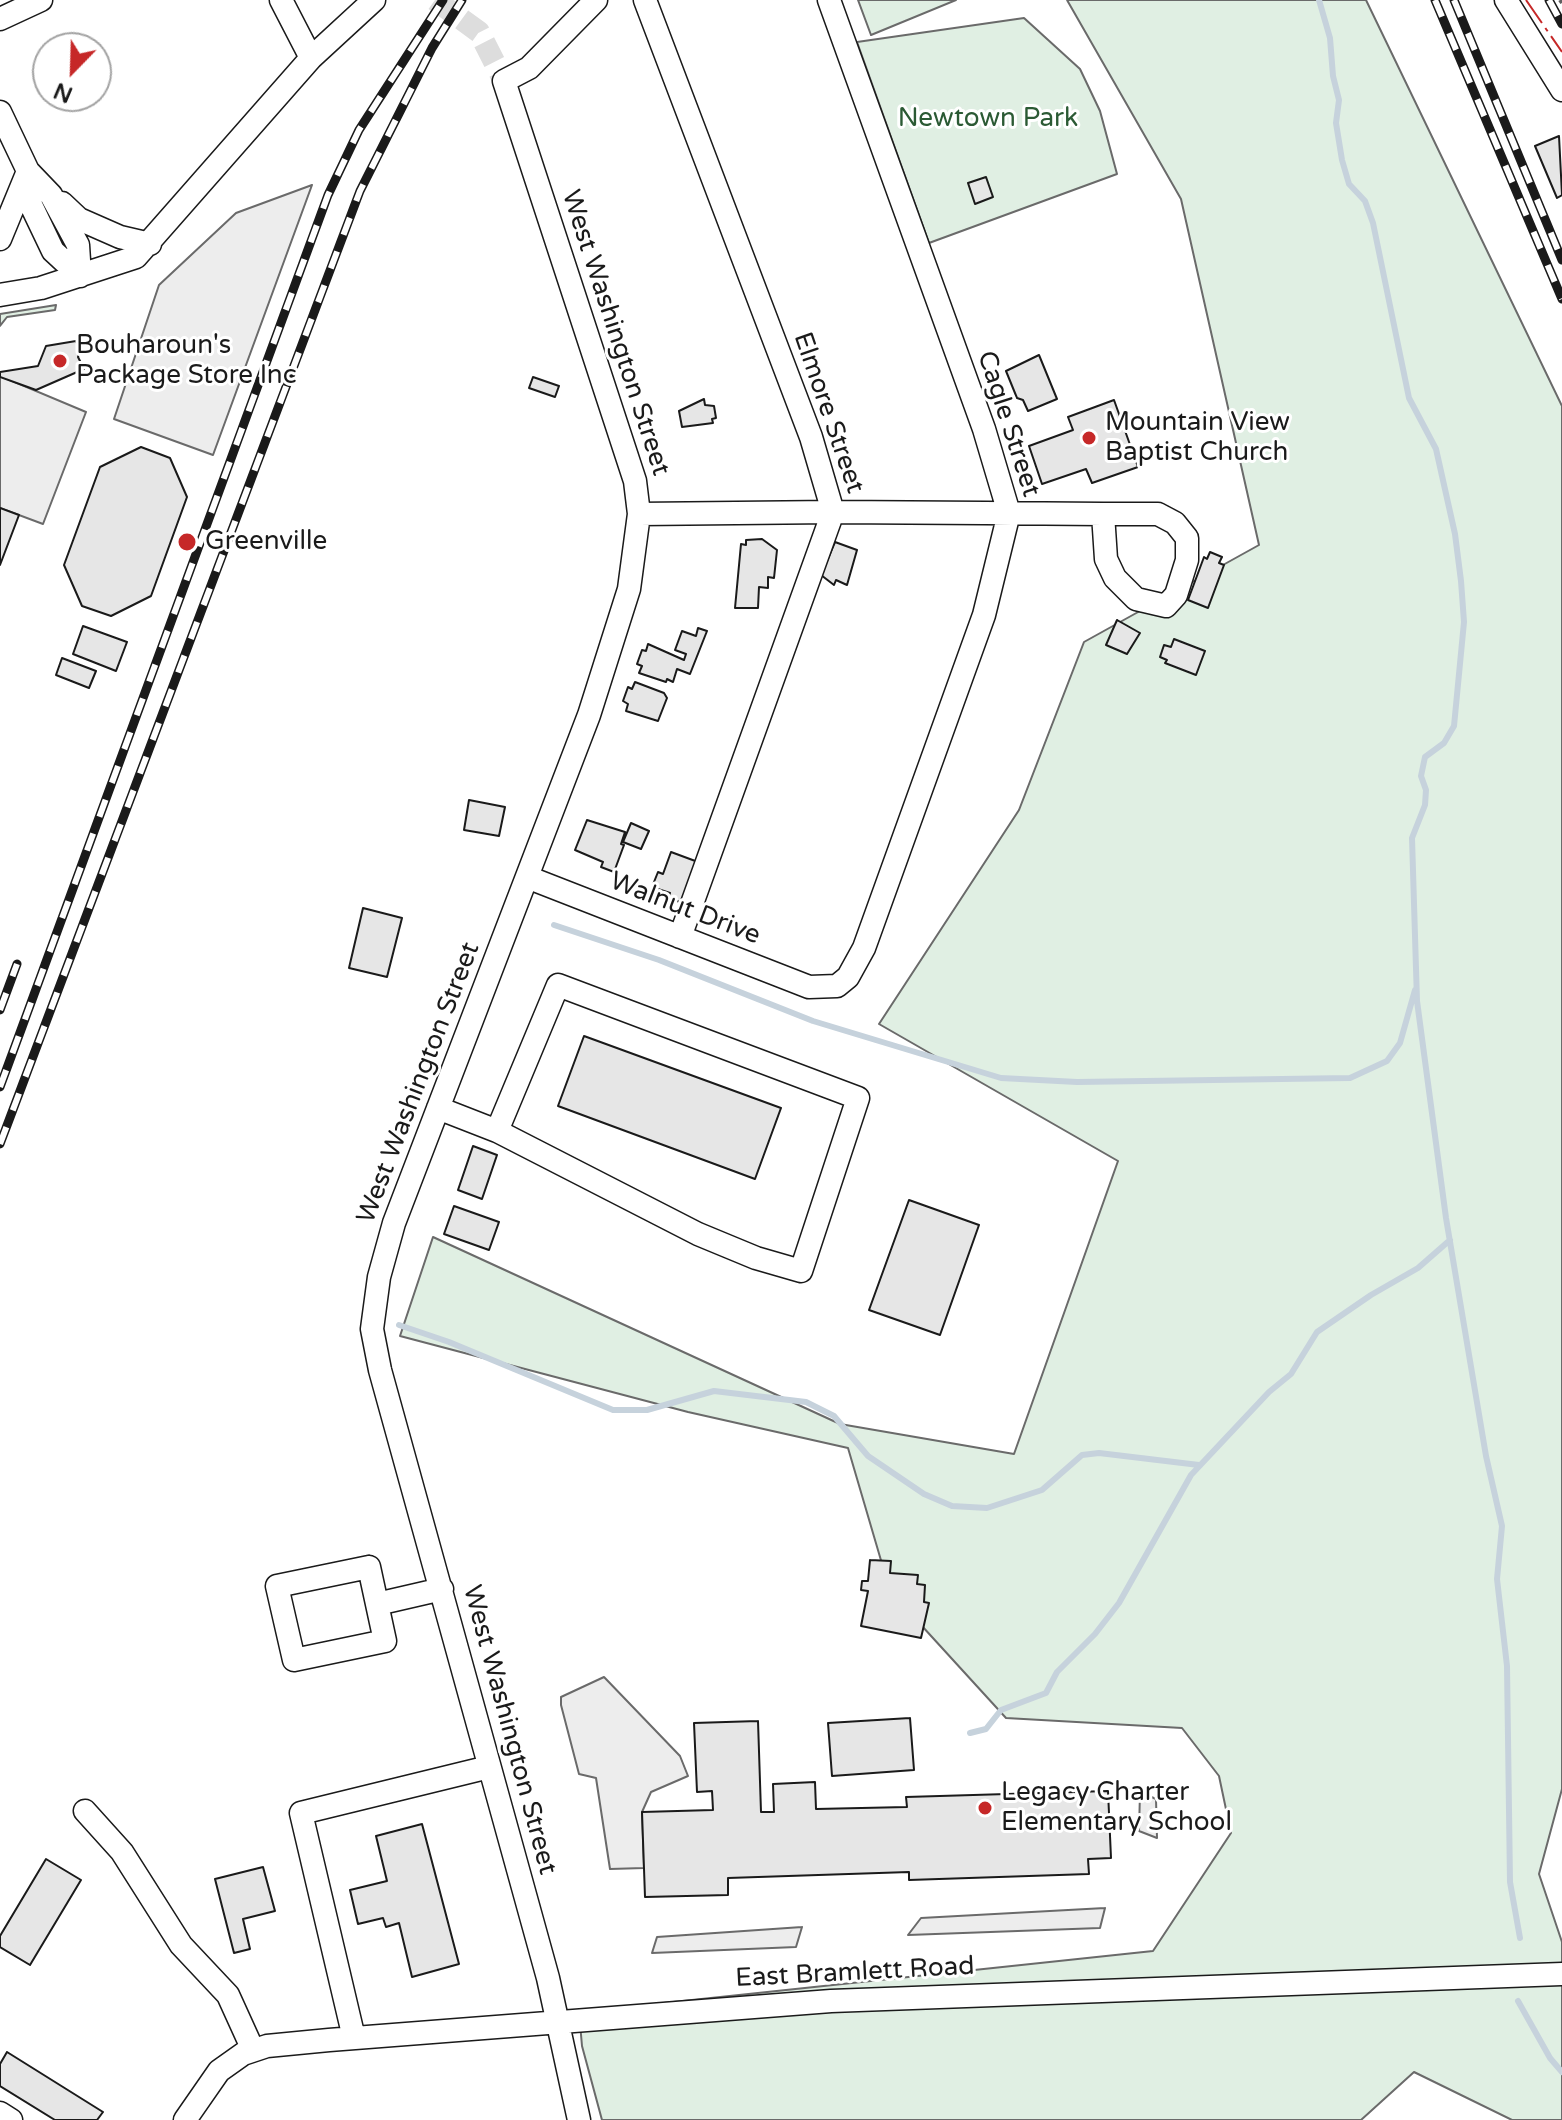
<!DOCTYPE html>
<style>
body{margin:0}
#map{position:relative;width:1562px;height:2120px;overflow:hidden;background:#fff;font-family:"Varela Round",sans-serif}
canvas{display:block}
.north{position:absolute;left:32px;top:32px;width:80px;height:80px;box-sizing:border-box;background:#fff;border:2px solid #a3a3a3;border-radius:50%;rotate:203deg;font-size:22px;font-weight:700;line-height:32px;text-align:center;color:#1a1a1a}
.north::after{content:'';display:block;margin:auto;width:28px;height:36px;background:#c62828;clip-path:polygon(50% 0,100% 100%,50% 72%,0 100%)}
</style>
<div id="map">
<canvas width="1562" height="2120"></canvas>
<div class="north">N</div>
</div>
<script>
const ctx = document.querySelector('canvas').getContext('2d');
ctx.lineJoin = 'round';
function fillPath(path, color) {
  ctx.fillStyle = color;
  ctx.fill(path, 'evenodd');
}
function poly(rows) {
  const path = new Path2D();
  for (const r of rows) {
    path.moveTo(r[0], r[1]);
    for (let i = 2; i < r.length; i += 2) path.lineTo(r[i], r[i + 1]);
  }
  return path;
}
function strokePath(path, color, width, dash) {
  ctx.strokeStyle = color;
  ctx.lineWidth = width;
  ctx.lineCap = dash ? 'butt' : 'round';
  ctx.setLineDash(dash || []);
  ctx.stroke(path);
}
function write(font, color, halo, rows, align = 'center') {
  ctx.font = font + ' "Varela Round",sans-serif';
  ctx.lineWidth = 6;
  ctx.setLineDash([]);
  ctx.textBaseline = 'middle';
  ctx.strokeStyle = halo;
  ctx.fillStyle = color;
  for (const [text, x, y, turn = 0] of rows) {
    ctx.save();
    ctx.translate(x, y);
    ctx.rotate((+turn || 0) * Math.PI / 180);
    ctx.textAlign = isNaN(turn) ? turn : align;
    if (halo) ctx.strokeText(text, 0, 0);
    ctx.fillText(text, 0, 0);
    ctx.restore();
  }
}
const green = poly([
 [858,0,956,0,871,35,858,0],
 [1067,0,1366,0,1562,406,1562,1789,1539,1874,1562,1942,1562,2120,1512,2120,1414,2072,1361,2120,602,2120,582,2046,579,2012,1153,1951,1231,1833,1219,1776,1182,1728,1006,1718,890,1591,848,1448,688,1412,400,1336,433,1237,840,1424,1014,1454,1118,1161,879,1024,1019,810,1084,642,1259,545,1181,199,1067,0],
 [1024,18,1080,69,1100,111,1117,174,929,243,857,42,1024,18],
 [56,305,55,310,7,317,0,326,0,314,56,305]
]);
const parking = poly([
 [312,185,213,455,114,419,159,285,236,213,312,185],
 [0,376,86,412,43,524,0,508,0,376],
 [604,1677,680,1756,688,1776,651,1792,642,1812,644,1868,610,1869,596,1778,579,1774,561,1705,561,1697,604,1677],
 [1140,1792,1156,1799,1157,1838,1139,1831,1140,1792],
 [1105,1908,1100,1928,908,1935,921,1918,1105,1908],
 [802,1927,796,1947,652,1953,657,1937,802,1927]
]);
const stream = poly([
 [1319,0,1330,38,1333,76,1339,100,1336,123,1342,160,1349,184,1365,201,1373,223,1409,398,1436,449,1455,534,1461,581,1464,622,1454,726,1444,743,1425,757,1421,776,1426,790,1425,805,1412,838,1417,1001,1446,1218,1486,1456,1502,1526,1497,1579,1507,1666,1510,1882,1520,1938],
 [554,925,659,960,813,1021,1001,1078,1077,1082,1350,1078,1387,1061,1400,1043,1415,990],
 [399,1325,449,1342,613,1410,647,1410,714,1391,806,1402,834,1416,868,1456,924,1494,952,1506,987,1508,1042,1490,1082,1455,1099,1453,1199,1465],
 [970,1733,986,1729,1001,1710,1046,1693,1057,1672,1095,1634,1119,1603,1191,1475,1269,1392,1291,1374,1317,1332,1371,1295,1418,1268,1450,1240],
 [1518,2001,1550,2058,1562,2072]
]);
const building = poly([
 [1559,136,1562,195,1557,198,1535,146,1559,136],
 [986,177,993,197,975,204,968,183,986,177],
 [76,341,80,350,78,357,84,369,36,390,0,377,0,372,38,366,46,346,76,341],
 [1039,355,1057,399,1028,411,1023,400,1017,398,1006,371,1039,355],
 [533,377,559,386,555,397,529,388,533,377],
 [704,399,705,405,714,406,716,418,712,419,713,423,682,427,679,411,704,399],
 [1114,400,1138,467,1092,483,1086,469,1042,484,1029,446,1073,430,1068,417,1114,400],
 [141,447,170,458,187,497,151,596,111,616,82,606,64,565,100,467,141,447],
 [0,508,19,515,0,565,0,508],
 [762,539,777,550,774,578,768,577,768,588,759,587,758,608,735,608,741,544,746,545,746,540,762,539],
 [835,542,857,550,847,585,836,580,834,585,821,575,835,542],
 [1210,552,1222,557,1219,563,1224,565,1208,608,1188,600,1204,557,1207,559,1210,552],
 [1117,620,1140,633,1127,654,1106,645,1117,620],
 [83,626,127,642,116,671,73,654,83,626],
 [698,628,707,631,690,674,677,669,673,682,667,679,666,682,639,673,642,666,637,664,642,650,646,651,648,644,684,660,686,654,675,650,682,631,696,636,698,628],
 [1174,639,1205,651,1196,675,1165,663,1167,660,1160,657,1164,645,1171,647,1174,639],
 [62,658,96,671,89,688,56,675,62,658],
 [635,682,664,693,667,698,658,721,626,711,628,704,623,701,628,687,632,689,635,682],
 [469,800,505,807,499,836,464,830,469,800],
 [587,820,625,832,621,844,624,845,614,872,601,867,603,862,575,850,587,820],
 [631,823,649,831,641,849,623,842,631,823],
 [671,852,698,862,683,903,668,898,670,893,652,887,658,872,663,874,671,852],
 [363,908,402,918,387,977,349,968,363,908],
 [584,1036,781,1108,755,1179,558,1106,584,1036],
 [473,1146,497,1155,482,1199,458,1190,473,1146],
 [909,1200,979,1225,940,1335,869,1310,909,1200],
 [454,1206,499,1222,489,1250,444,1234,454,1206],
 [870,1560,891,1561,890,1573,918,1575,917,1584,925,1585,924,1602,929,1603,921,1638,861,1626,868,1591,861,1590,862,1581,868,1581,870,1560],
 [910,1718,914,1770,832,1776,828,1723,910,1718],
 [758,1721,761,1812,774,1812,773,1784,815,1782,816,1809,907,1807,906,1797,1108,1791,1111,1858,1088,1859,1089,1874,909,1880,909,1872,728,1878,728,1895,645,1897,642,1812,713,1810,712,1791,697,1792,694,1723,758,1721],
 [422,1824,459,1964,412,1977,399,1923,386,1927,383,1918,358,1924,350,1890,387,1881,376,1836,422,1824],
 [46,1859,81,1880,30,1965,0,1947,0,1936,46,1859],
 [263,1867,275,1911,243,1919,250,1949,234,1953,215,1879,263,1867],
 [7,2052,103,2112,97,2120,55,2120,0,2086,0,2064,7,2052]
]);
const minorTunnel = poly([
 [435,0,479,32,504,81]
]);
const path = poly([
 [1560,0,1562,3]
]);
const minor = poly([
 [281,0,311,58],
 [645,0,811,437,833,512,680,937],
 [1506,0,1562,90],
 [0,19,41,0],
 [0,112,28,171,51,195,78,245,80,276],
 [28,171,31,205,53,251,80,276],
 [62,203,79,219,120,237,150,244],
 [0,239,26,176],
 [0,295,41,288,136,257,311,58,374,0],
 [639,514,833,512,985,513,1103,514,1158,514,1175,523,1187,538,1187,560,1176,595,1166,606,1136,599,1115,578,1106,559,1103,514],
 [527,877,809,987,837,986,848,977,864,948,984,615,1009,513,984,429,829,0],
 [438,1108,497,1131,698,1234,756,1258,801,1271,858,1098,558,985,497,1131],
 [369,1567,385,1641,294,1660,277,1586,369,1567],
 [377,1604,442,1589],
 [85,1811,122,1852,181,1945,228,1995,253,2050],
 [354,2038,301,1813,489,1767],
 [0,2113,11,2120],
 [185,2120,219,2071,243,2054,267,2046,329,2040,831,2001,1562,1974],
 [579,2120,548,1978,380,1370,372,1329,379,1277,394,1223,589,715,629,589,639,514,635,481,504,81,529,68,596,0]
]);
const rail = poly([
 [1435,0,1562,299],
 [1454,0,1562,260],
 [1549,0,1562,24],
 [0,1010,17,964],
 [0,1087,328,195,359,130,443,0],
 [0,1144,360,191,432,48,462,0]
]);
const power = poly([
 [1526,0,1562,52]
]);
const markers = [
 [60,361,8,"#c62828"],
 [1089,438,8,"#c62828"],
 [187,542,10,"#c62828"],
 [985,1808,8,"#c62828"]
];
const parkNames = [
 ["Newtown Park",988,119]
];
const streetNames = [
 ["West Washington Street",615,333,72],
 ["Elmore Street",828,413,71],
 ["Cagle Street",1008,424,72],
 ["Walnut Drive",685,909,21],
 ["West Washington Street",419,1083,-69],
 ["West Washington Street",509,1730,75],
 ["East Bramlett Road",855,1973,-3]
];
const poiNames = [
 ["Bouharoun's",76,346],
 ["Package Store Inc",76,376],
 ["Mountain View",1105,423],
 ["Baptist Church",1105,453],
 ["Greenville",205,542],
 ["Legacy Charter",1001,1793],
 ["Elementary School",1001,1823]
];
fillPath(green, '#e0efe3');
strokePath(green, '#6a6a6a', 2);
fillPath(parking, '#ededed');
strokePath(parking, '#6a6a6a', 2);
strokePath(stream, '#c6d2dc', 6);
fillPath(building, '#e6e6e6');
strokePath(building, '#1a1a1a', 2);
strokePath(minorTunnel, '#ddd', 22, [22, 11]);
strokePath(minor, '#1a1a1a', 25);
strokePath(path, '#5f5f5f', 4, [6, 4]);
strokePath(minor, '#fff', 22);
strokePath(rail, '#1a1a1a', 9);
strokePath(rail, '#fff', 6, [18]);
strokePath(power, '#c62828', 2, [28, 6, 4, 6]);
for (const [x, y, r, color] of markers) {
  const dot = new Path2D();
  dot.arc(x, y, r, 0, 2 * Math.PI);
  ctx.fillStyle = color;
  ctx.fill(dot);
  strokePath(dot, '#fff', 3);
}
write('26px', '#2b5a34', '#fff', parkNames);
write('26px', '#1a1a1a', '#fff', streetNames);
write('26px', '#1a1a1a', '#fff', poiNames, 'left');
</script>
